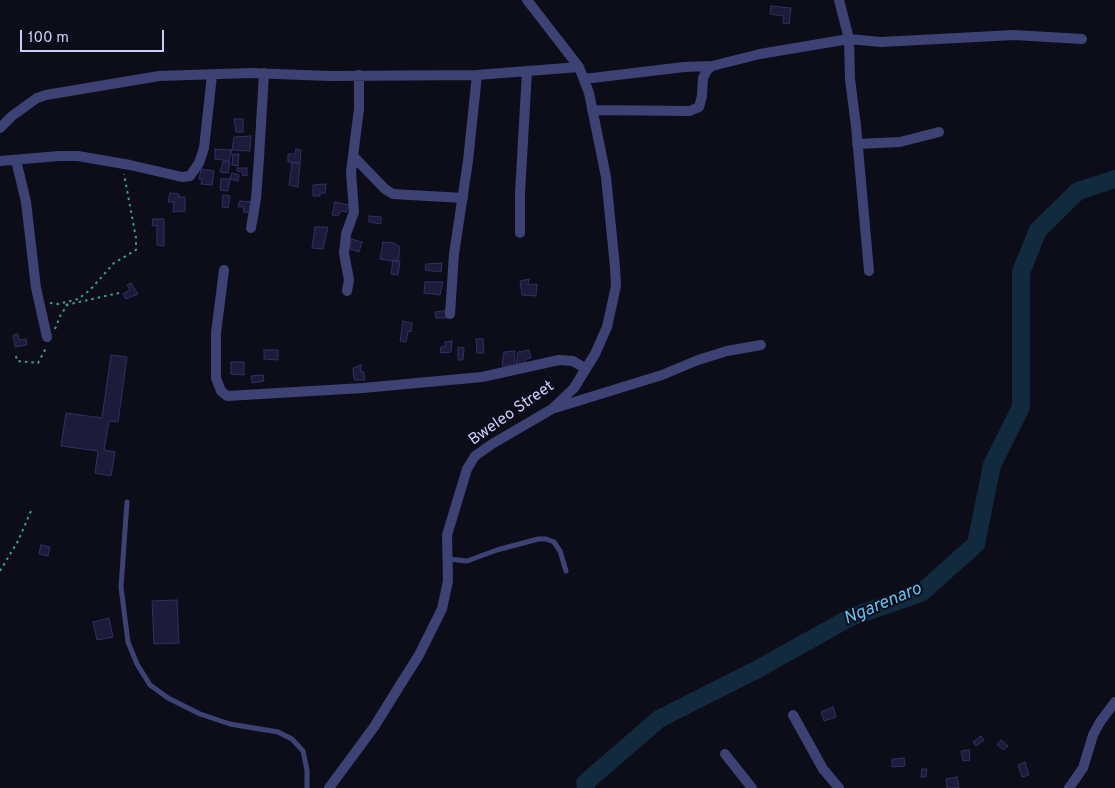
<!DOCTYPE html>
<style>
body{margin:0}
#map{position:relative;width:1115px;height:788px;overflow:hidden;background:#0d0d1a;font-family:Overpass,sans-serif}
canvas{display:block}
.scale{position:absolute;left:20px;top:30px;width:144px;height:22px;box-sizing:border-box;border:2px solid #ccccf9;border-top:0;padding-left:6px;font-size:15px;line-height:18px;white-space:nowrap;color:#ccccf9;-webkit-text-stroke:4px #0d0d1a;paint-order:stroke}
</style>
<div id="map">
<canvas width="1115" height="788"></canvas>
<div class="scale">100 m</div>
</div>
<script>
const ctx = document.querySelector('canvas').getContext('2d');
ctx.lineJoin = 'round';
function poly(rows) {
  const path = new Path2D();
  for (const r of rows) {
    path.moveTo(r[0], r[1]);
    for (let i = 2; i < r.length; i += 2) path.lineTo(r[i], r[i + 1]);
  }
  return path;
}
function strokePath(path, color, width, dash) {
  ctx.strokeStyle = color;
  ctx.lineWidth = width;
  ctx.lineCap = dash ? 'butt' : 'round';
  ctx.setLineDash(dash || []);
  ctx.stroke(path);
}
function fillPath(path, color) {
  ctx.fillStyle = color;
  ctx.fill(path, 'evenodd');
}
function write(font, color, halo, rows, align = 'center') {
  ctx.font = font + ' Overpass,sans-serif';
  ctx.lineWidth = 4;
  ctx.setLineDash([]);
  ctx.textBaseline = 'middle';
  ctx.strokeStyle = halo;
  ctx.fillStyle = color;
  for (const [text, x, y, turn = 0] of rows) {
    ctx.save();
    ctx.translate(x, y);
    ctx.rotate((+turn || 0) * Math.PI / 180);
    ctx.textAlign = isNaN(turn) ? turn : align;
    if (halo) ctx.strokeText(text, 0, 0);
    ctx.fillText(text, 0, 0);
    ctx.restore();
  }
}
const river = poly([
 [586,788,585,783,659,719,756,670,851,617,921,593,976,544,992,465,1021,407,1021,272,1038,230,1078,191,1115,179]
]);
const building = poly([
 [771,6,791,8,789,24,783,23,784,16,770,14,771,6],
 [234,119,243,119,243,132,236,132,234,119],
 [251,136,250,151,232,150,234,137,251,136],
 [215,149,232,150,229,161,215,159,215,149],
 [296,149,301,150,300,163,288,162,288,154,295,154,296,149],
 [233,154,239,154,238,166,232,165,233,154],
 [223,162,230,162,228,173,220,172,223,162],
 [292,163,300,163,298,187,289,185,292,163],
 [237,168,247,168,247,176,242,175,243,172,237,171,237,168],
 [201,169,214,171,212,185,201,184,202,180,199,179,201,169],
 [232,173,239,175,238,181,230,179,232,173],
 [221,179,230,179,228,191,220,190,221,179],
 [326,184,325,193,320,193,320,196,313,196,313,185,326,184],
 [170,193,179,194,179,197,185,197,185,211,173,212,174,202,168,202,170,193],
 [223,195,230,196,228,208,222,207,223,195],
 [240,201,253,202,251,213,243,212,244,207,238,207,240,201],
 [335,202,349,205,347,212,341,211,338,216,332,215,335,202],
 [369,216,381,217,381,224,369,222,369,216],
 [153,219,164,219,164,246,157,245,157,225,152,226,153,219],
 [315,227,328,227,323,249,312,248,315,227],
 [351,239,362,242,359,252,350,249,351,239],
 [383,242,394,243,400,247,398,262,380,259,383,242],
 [393,260,400,261,398,275,391,274,393,260],
 [442,263,441,272,425,270,426,264,442,263],
 [529,279,528,285,537,284,536,296,522,295,520,281,529,279],
 [425,282,443,282,440,295,424,293,425,282],
 [131,283,138,294,126,299,123,294,130,290,127,285,131,283],
 [450,310,447,318,436,318,435,312,450,310],
 [403,321,412,323,411,332,408,331,406,342,400,341,403,321],
 [18,334,19,340,26,339,27,345,15,347,13,335,18,334],
 [476,339,483,339,484,353,477,353,476,339],
 [452,341,451,352,440,353,441,347,445,347,445,342,452,341],
 [458,347,464,348,463,360,458,360,458,347],
 [264,350,278,350,278,360,264,359,264,350],
 [529,350,531,358,526,359,524,364,516,364,518,352,529,350],
 [515,351,514,366,502,366,504,352,515,351],
 [111,355,127,357,118,422,109,421,104,450,115,452,111,476,95,473,98,451,61,446,66,413,102,418,111,355],
 [231,362,244,362,244,375,231,374,231,362],
 [361,365,361,372,364,372,365,380,354,380,353,368,361,365],
 [263,375,264,381,252,383,251,376,263,375],
 [41,545,50,547,48,556,39,554,41,545],
 [177,600,179,643,154,644,152,601,177,600],
 [109,618,113,637,97,640,93,622,109,618],
 [833,707,836,717,824,721,821,712,833,707],
 [981,736,984,740,976,746,973,742,981,736],
 [1001,740,1008,746,1004,750,997,745,1001,740],
 [969,750,970,760,963,761,961,751,969,750],
 [904,758,905,766,892,767,892,759,904,758],
 [1025,762,1029,775,1022,777,1018,765,1025,762],
 [922,769,927,769,926,777,921,777,922,769],
 [957,777,959,788,947,788,946,779,957,777]
]);
const path = poly([
 [50,303,58,304,78,299,90,290,114,263,136,250,136,238,124,174],
 [66,305,123,292],
 [55,329,61,314,67,306,66,302],
 [16,356,17,361,38,363,47,346],
 [0,571,18,541,31,511]
]);
const service = poly([
 [127,502,121,587,128,642,137,664,150,685,168,698,200,714,230,724,278,732,292,739,303,751,307,770,307,788],
 [448,559,467,561,497,550,538,539,546,539,554,542,560,551,566,571]
]);
const minor = poly([
 [839,0,849,39,850,79,856,126,869,271],
 [584,79,684,67,712,66],
 [592,110,690,111,699,107,702,96,703,78,707,70,712,66,760,54,849,39,881,42,1014,35,1082,39],
 [0,128,12,116,37,98,46,95,159,76,250,73,330,76,477,75,579,67],
 [857,144,900,142,939,132],
 [354,157,385,189,393,194,463,198],
 [16,160,26,202,36,288,47,337],
 [0,161,59,156,78,156,130,165,182,177,190,176,199,163,204,148,212,75],
 [251,228,256,199,259,158,264,73],
 [520,233,520,193,527,71],
 [224,270,216,333,216,378,221,391,227,396,363,388,482,377,559,360,573,361,586,369],
 [347,291,349,280,344,253,346,234,354,212,351,172,359,109,359,75],
 [450,314,454,254,468,161,477,75],
 [555,408,662,375,698,360,727,351,761,345],
 [793,715,823,769,839,788],
 [725,754,752,788],
 [329,788,374,727,397,690,419,655,442,609,448,581,447,535,467,469,475,456,492,444,552,409,574,388,595,354,607,327,616,286,615,267,606,177,589,93,579,67,527,0],
 [1069,788,1083,768,1093,735,1100,722,1115,702]
]);
const streetNames = [
 ["Bweleo Street",512,414,-35]
];
const waterNames = [
 ["Ngarenaro",883,605,-23]
];
strokePath(river, '#122a3e', 18);
fillPath(building, '#1d1b39');
strokePath(building, '#332f63', 1);
strokePath(path, '#39a08d', 2, [2.5, 4]);
strokePath(service, '#3d4274', 5);
strokePath(minor, '#3d4274', 10);
write('16px', '#ccccf9', '#0d0d1a', streetNames);
write('italic 18px', '#65c0ee', '#0d0d1a', waterNames);
</script>
